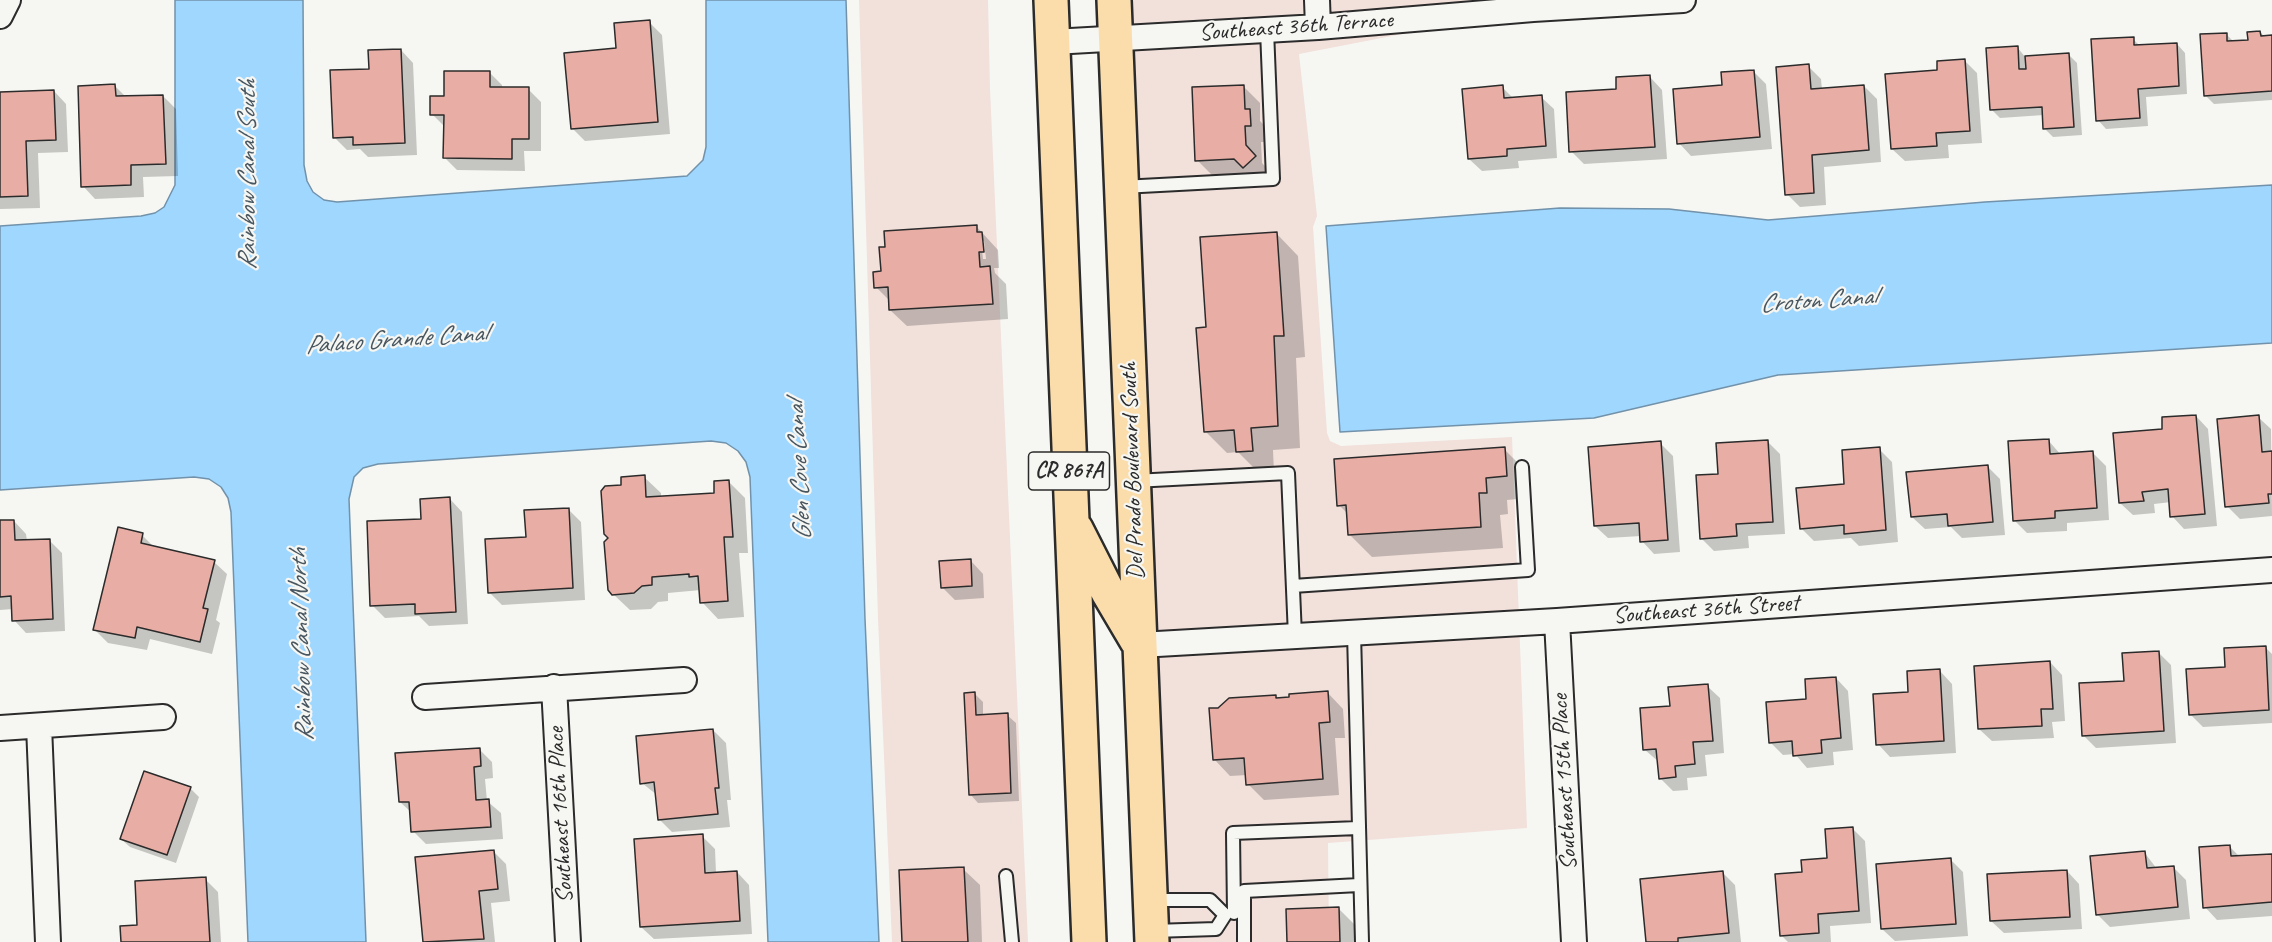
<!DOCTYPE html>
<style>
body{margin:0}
canvas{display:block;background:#f6f6f2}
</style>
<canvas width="2272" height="942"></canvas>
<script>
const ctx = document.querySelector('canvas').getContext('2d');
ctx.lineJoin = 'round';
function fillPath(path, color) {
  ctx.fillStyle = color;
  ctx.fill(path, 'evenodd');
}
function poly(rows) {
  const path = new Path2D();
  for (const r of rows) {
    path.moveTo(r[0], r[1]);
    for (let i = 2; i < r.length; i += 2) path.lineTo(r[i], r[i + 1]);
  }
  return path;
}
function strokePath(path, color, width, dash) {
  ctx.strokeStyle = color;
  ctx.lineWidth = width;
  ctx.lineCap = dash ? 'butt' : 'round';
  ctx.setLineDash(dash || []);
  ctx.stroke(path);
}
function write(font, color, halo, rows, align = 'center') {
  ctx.font = font + ' Caveat,sans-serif';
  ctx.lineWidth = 4.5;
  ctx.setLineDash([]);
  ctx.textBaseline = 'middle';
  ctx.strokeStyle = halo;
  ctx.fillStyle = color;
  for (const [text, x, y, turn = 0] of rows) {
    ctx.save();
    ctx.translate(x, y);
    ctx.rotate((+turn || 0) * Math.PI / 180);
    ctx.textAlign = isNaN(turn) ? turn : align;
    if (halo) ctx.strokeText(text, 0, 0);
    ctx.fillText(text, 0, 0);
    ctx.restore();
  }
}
const built = poly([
 [859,0,988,0,990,89,1028,942,892,942,878,618],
 [1129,0,1496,0,1495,16,1299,54,1317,216,1313,227,1327,433,1330,441,1341,446,1512,437,1527,828,1328,843,1329,942,1167,942]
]);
const water = poly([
 [175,0,303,0,304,165,307,181,313,192,324,200,337,202,687,176,703,160,706,147,706,0,846,0,865,619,879,942,768,942,750,477,746,462,738,451,726,443,711,441,378,464,363,468,354,477,349,499,366,942,248,942,231,512,228,498,221,487,209,479,194,477,0,490,0,226,141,216,155,213,164,207,175,185,175,0],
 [2272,185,2272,343,1778,375,1594,418,1340,432,1326,226,1560,208,1669,209,1768,220,1985,202,2272,185]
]);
const shadow = poly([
 [649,22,662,35,670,134,585,141,572,128,617,50],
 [2260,32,2265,37,2272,37,2272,100,2214,104,2205,95,2226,34,2234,42,2249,41],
 [2133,39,2141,47,2177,44,2185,53,2187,94,2146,97,2148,126,2106,129,2098,120],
 [2017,47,2026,58,2069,55,2077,63,2082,135,2053,137,2045,129,2044,115,2000,118,1992,110],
 [401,50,413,63,417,155,368,157,360,149,347,150,334,137,371,70],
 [1964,60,1977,73,1982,143,1948,145,1949,158,1905,161,1892,149,1939,72],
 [1808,66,1821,79,1822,90,1864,86,1877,99,1881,162,1824,167,1826,205,1800,207,1787,194],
 [1753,71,1766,84,1772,149,1691,156,1679,143,1723,86],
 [490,73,502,85,502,89,528,89,541,102,541,151,524,151,525,171,457,170,445,158,445,127,432,114,445,98],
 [1650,77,1662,90,1667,159,1584,164,1571,151,1618,90],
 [115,86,126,97,163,96,176,109,178,176,143,177,144,197,95,199,83,186],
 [1243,86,1260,103,1260,121,1266,127,1266,142,1261,142,1262,163,1271,173,1260,184,1213,176,1197,160],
 [1502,87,1514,99,1541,97,1554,109,1557,158,1518,161,1519,168,1482,171,1469,159],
 [54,91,66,104,68,152,38,153,40,208,0,209,0,93],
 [976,226,998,250,999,268,994,268,995,273,1006,284,1008,319,907,326,890,310,890,301,876,287,883,273],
 [981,241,984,241,986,259,983,259],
 [1276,233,1298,256,1305,357,1296,358,1300,448,1273,450,1274,473,1260,474,1238,452,1227,453,1205,431,1208,329],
 [2196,416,2208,429,2217,526,2184,529,2172,516,2171,502,2154,504,2155,513,2133,515,2120,503,2164,430],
 [2258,417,2271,429,2272,516,2240,519,2227,506],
 [2048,440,2061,455,2093,453,2106,466,2109,520,2067,523,2067,531,2027,533,2014,520],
 [1767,441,1780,454,1785,534,1748,536,1749,548,1714,551,1701,538,1720,475],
 [1660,443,1673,456,1680,552,1654,554,1642,541,1641,536,1608,538,1595,526],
 [1504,449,1526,471,1528,498,1507,500,1508,514,1500,515,1503,548,1372,557,1350,535,1349,515,1339,505],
 [1879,449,1892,462,1898,542,1859,546,1851,538,1814,541,1801,528],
 [1987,466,2000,479,2005,535,1962,538,1951,527,1925,529,1912,517],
 [644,477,661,493,661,498,716,494,728,481,745,498,748,553,739,553,744,617,718,619,702,602,701,590,668,593,668,601,658,602,651,609,630,610,613,594,610,538,623,486],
 [450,499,462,512,468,624,429,626,419,616,385,618,372,605,423,520],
 [568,509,581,522,585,600,502,605,489,592],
 [14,521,26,534,27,541,49,540,62,553,65,631,26,633,14,620,13,609,0,610,0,522],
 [142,535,155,548,214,562,227,574,216,620,220,623,212,654,150,639,147,650,108,643,95,630],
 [971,561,983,574,984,598,955,600,942,587],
 [2265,647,2272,654,2272,723,2203,727,2190,714],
 [2159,653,2171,665,2176,743,2096,748,2083,735,2125,682],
 [2050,662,2062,675,2065,721,2052,722,2054,738,1992,741,1979,729],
 [1940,671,1952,684,1956,753,1890,757,1878,744,1910,693],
 [1836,678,1848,691,1853,750,1833,752,1834,765,1807,768,1795,754,1783,755,1770,742,1808,700],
 [1707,686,1720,698,1724,753,1705,755,1707,776,1687,778,1688,790,1673,791,1660,778,1659,762,1645,750,1671,707],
 [1327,692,1343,709,1345,738,1335,738,1339,795,1264,800,1248,784,1247,775,1230,776,1214,759,1275,696,1279,700],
 [974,693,983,702,983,716,1007,715,1016,723,1019,801,978,803,970,794],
 [713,730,726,743,731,800,727,800,730,827,672,832,659,819,657,795,642,783],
 [479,749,492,762,493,778,485,779,487,801,501,813,503,839,426,844,413,831,412,813,400,802],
 [190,788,199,797,176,863,130,847,121,839],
 [1852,828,1865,841,1871,923,1830,926,1831,942,1788,942,1782,936,1804,873,1829,860],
 [702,836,715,849,716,873,737,872,749,885,752,934,654,939,641,927],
 [2230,847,2240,857,2272,855,2272,916,2217,920,2205,907],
 [494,852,506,864,510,901,491,903,495,942,425,942,417,859],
 [2144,852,2157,869,2173,867,2186,880,2190,919,2110,927,2097,914],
 [1951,860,1963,872,1968,936,1895,941,1882,929],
 [963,869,980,885,982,942,904,942],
 [2067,871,2079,884,2082,929,2004,933,1991,921],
 [1722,872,1735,885,1741,942,1648,942],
 [205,879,218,892,221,942,123,942],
 [1338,908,1355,925,1355,942,1288,942]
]);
const building = poly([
 [650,20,658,122,571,129,564,53,616,48,614,23,650,20],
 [2260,31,2261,36,2272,35,2272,91,2204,96,2200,34,2227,33,2227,41,2248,40,2247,32,2260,31],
 [2134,37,2134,45,2177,43,2179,86,2138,89,2140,118,2096,121,2091,39,2134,37],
 [2018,46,2019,69,2026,69,2025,56,2069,53,2074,127,2043,129,2042,107,1990,110,1986,48,2018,46],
 [401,49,405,143,353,145,353,137,333,138,330,70,369,69,368,50,401,49],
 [1965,59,1970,131,1936,133,1937,146,1891,149,1885,74,1937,70,1937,61,1965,59],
 [1809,64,1811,89,1864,85,1869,150,1812,155,1814,193,1785,195,1776,67,1809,64],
 [1754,70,1760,137,1677,144,1673,89,1722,85,1721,72,1754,70],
 [444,71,490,71,490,87,529,87,529,139,512,139,512,159,443,158,444,115,430,115,430,96,444,96,444,71],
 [1650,75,1655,147,1569,152,1566,92,1616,89,1616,77,1650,75],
 [115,84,116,96,163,95,166,164,131,165,131,185,81,187,78,86,115,84],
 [1244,85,1245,109,1250,109,1251,126,1245,126,1246,145,1256,156,1243,168,1234,159,1195,161,1192,87,1244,85],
 [1503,85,1504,98,1542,95,1546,146,1507,149,1507,156,1468,159,1462,89,1503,85],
 [54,90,56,140,26,141,28,196,0,197,0,92,54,90],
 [977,225,977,232,982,232,984,252,979,252,980,267,990,266,993,304,889,310,888,287,874,288,873,272,881,271,879,247,885,247,884,231,977,225],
 [1277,232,1284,336,1274,336,1278,426,1251,428,1253,451,1236,452,1234,430,1204,432,1196,328,1206,327,1200,237,1277,232],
 [2196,415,2205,514,2170,517,2168,489,2142,492,2144,501,2119,503,2113,433,2162,429,2162,417,2196,415],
 [2259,415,2262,452,2272,451,2272,494,2268,494,2269,503,2225,507,2217,419,2259,415],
 [2049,439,2050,454,2093,451,2097,508,2055,511,2055,518,2013,521,2008,441,2049,439],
 [1768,440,1773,522,1736,524,1737,536,1700,539,1696,475,1718,474,1716,443,1768,440],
 [1661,441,1668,540,1640,542,1639,523,1594,526,1588,447,1661,441],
 [1505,447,1507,476,1486,478,1487,493,1479,493,1481,527,1348,535,1346,505,1337,506,1334,459,1505,447],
 [1880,447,1886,530,1844,534,1844,525,1800,529,1796,488,1844,484,1842,450,1880,447],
 [1988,465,1993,522,1948,526,1947,514,1911,517,1906,472,1988,465],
 [645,475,646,497,714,493,714,481,729,480,733,537,724,537,728,601,700,603,698,576,689,577,689,574,652,577,652,585,642,586,634,593,612,595,608,590,604,542,608,538,604,534,601,491,605,486,621,485,621,477,645,475],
 [450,497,456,612,415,614,415,604,370,606,367,521,421,519,420,499,450,497],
 [569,508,573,588,488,593,485,539,526,537,524,510,569,508],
 [0,520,14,520,15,540,50,539,53,619,12,621,11,596,0,597,0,520],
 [118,527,143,533,141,543,215,560,203,608,208,609,200,642,137,627,135,638,93,630,118,527],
 [971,559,972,586,941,588,939,561,971,559],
 [2266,646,2269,710,2189,715,2186,669,2225,667,2224,648,2266,646],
 [2159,651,2164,731,2082,736,2079,683,2124,681,2122,653,2159,651],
 [2050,661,2053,709,2041,709,2042,726,1978,729,1974,666,2050,661],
 [1940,669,1944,741,1876,745,1873,694,1908,692,1907,671,1940,669],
 [1836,677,1841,738,1821,740,1822,753,1793,756,1792,741,1769,743,1766,702,1806,699,1805,679,1836,677],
 [1708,684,1713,741,1693,742,1695,764,1675,766,1676,777,1659,779,1656,749,1643,750,1640,708,1670,706,1668,687,1708,684],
 [1328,691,1330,722,1319,723,1323,779,1246,785,1244,758,1213,760,1209,708,1218,708,1229,698,1276,695,1276,698,1289,697,1289,694,1328,691],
 [975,692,976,715,1008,713,1011,793,969,795,964,693,975,692],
 [713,729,719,788,715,788,718,814,658,820,654,782,640,784,636,736,713,729],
 [480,748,481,766,474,767,476,800,489,799,491,827,411,832,409,802,399,802,395,753,480,748],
 [144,771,191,787,167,855,120,839,144,771],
 [1853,827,1859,911,1818,914,1819,933,1780,936,1775,874,1802,872,1801,860,1827,858,1825,829,1853,827],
 [703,834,705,873,737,871,740,921,640,927,634,839,703,834],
 [2230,845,2231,856,2272,854,2272,902,2203,908,2199,847,2230,845],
 [494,850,498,889,479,891,484,939,423,942,415,857,494,850],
 [2145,851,2147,868,2174,866,2178,907,2096,915,2090,856,2145,851],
 [1951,858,1956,924,1881,929,1876,864,1951,858],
 [964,867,968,942,902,942,899,870,964,867],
 [2067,870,2070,917,1990,921,1987,874,2067,870],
 [1723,871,1729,933,1678,938,1678,942,1646,942,1640,879,1723,871],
 [206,877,210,942,121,942,120,926,137,925,135,881,206,877],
 [1339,907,1340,942,1287,942,1286,909,1339,907]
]);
const service = poly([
 [1122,187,1273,179,1267,30],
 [1134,481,1288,473,1295,636],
 [1293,586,1528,570,1522,467],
 [1354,633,1362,942],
 [1006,876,1012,942],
 [1151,900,1210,900,1225,915,1216,929,1153,931],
 [1234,913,1233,833,1358,828],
 [1244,942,1244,891,1359,885]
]);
const minor = poly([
 [1317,0,1318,27],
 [0,16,8,0],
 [1053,42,1318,27,1533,9,1683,0],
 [1557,621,1574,942],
 [1140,645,1557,621,2272,570],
 [554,687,568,942],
 [425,697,684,680],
 [39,726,48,942],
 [0,728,163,717]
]);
const primary = poly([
 [1051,0,1089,942],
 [1114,0,1152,942],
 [1076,529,1108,592,1137,641]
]);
const shields = [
 [1069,471,81]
];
const shieldNames = [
 ["CR 867A",1069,471]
];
const streetNames = [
 ["Southeast 36th Terrace",1296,27,-4],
 ["Del Prado Boulevard South",1133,471,-92],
 ["Southeast 36th Street",1706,610,-4],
 ["Southeast 15th Place",1565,782,-93],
 ["Southeast 16th Place",561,815,-93]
];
const waterNames = [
 ["Rainbow Canal South",248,175,-90],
 ["Croton Canal",1818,301,-4],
 ["Palaco Grande Canal",396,340,-4],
 ["Glen Cove Canal",800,471,-93],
 ["Rainbow Canal North",302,645,-92]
];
fillPath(built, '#f2e0db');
fillPath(water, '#9fd7ff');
strokePath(water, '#7192aa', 1.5);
fillPath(shadow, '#0003');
fillPath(building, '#e8ada4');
strokePath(building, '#2b2b2b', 1.5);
strokePath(service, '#2b2b2b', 16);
strokePath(minor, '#2b2b2b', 28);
strokePath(primary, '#2b2b2b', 38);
strokePath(service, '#f6f6f2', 12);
strokePath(minor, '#f6f6f2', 24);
strokePath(primary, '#faddab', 33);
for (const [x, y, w] of shields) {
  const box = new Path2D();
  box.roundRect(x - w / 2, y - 19, w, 38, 4.5);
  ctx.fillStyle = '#f6f6f2';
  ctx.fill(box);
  strokePath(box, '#2b2b2b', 1.5);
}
write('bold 22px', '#2b2b2b', null, shieldNames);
write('24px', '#2b2b2b', '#f6f6f2', streetNames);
write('italic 26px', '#485660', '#f6f6f2', waterNames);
</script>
